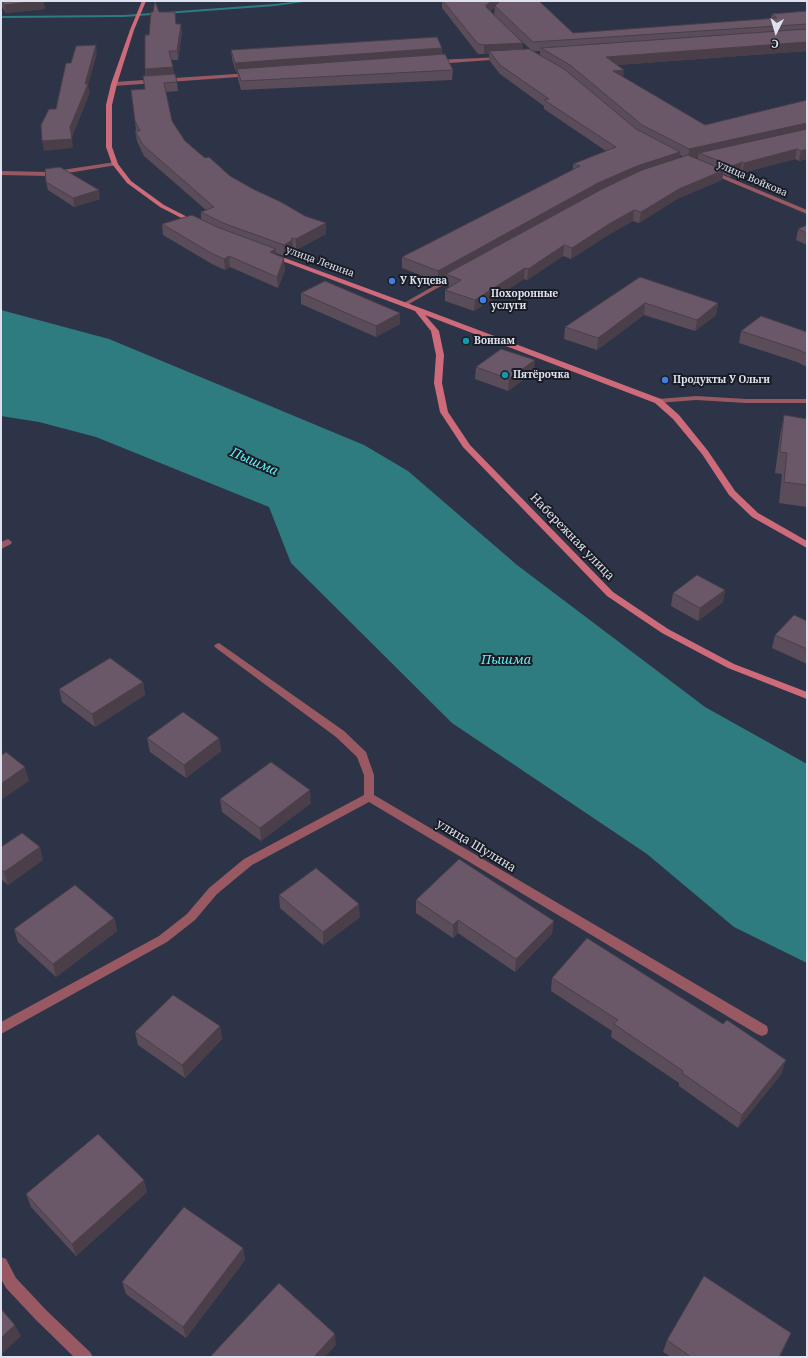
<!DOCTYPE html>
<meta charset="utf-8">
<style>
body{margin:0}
#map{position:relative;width:808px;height:1358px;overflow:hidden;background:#2d3447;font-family:"Noto Serif",serif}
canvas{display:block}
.frame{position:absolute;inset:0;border:2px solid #dde2ee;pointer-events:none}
.north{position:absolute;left:756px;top:12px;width:40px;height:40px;-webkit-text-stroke:3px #191c25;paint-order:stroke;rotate:185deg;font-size:11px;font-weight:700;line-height:16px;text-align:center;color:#dde2ee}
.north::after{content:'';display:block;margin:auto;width:14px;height:18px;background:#dde2ee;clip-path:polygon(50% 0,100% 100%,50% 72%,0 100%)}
</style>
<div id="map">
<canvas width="808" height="1358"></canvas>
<div class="frame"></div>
<div class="north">С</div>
</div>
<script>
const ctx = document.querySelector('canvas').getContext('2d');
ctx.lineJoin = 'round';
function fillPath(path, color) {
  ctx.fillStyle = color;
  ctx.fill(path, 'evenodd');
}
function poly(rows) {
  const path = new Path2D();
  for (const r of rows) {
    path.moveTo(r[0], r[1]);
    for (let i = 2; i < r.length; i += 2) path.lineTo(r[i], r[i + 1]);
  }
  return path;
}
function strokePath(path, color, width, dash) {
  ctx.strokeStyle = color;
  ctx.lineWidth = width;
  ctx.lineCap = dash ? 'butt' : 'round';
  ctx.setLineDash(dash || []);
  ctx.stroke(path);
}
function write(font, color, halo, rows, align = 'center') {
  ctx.font = font + ' "Noto Serif",serif';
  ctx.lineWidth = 4;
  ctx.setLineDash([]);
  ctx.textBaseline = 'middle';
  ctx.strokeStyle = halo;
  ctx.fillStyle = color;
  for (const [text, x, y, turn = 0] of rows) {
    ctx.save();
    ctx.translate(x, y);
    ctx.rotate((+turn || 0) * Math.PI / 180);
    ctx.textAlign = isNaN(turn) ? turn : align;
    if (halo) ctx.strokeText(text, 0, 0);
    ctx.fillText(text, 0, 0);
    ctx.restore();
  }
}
const water = poly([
 [1,310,109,339,364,445,408,471,517,565,705,707,807,764,807,963,734,927,647,854,452,723,291,563,269,507,96,437,39,422,1,416]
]);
const stream = poly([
 [300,1,310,1,275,6,124,17,1,18,1,16,124,15,275,4,300,1]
]);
const minor = poly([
 [502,57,504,59,436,64,433,62,436,60,502,57],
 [250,73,252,76,114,86,111,84,114,82,250,73],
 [115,162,118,164,117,165,49,176,1,175,1,171,49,172,115,162],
 [711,170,807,210,807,214,709,173,708,172,711,170],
 [696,396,746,399,807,399,807,403,746,403,696,400,658,403,654,401,658,399,696,396],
 [8,539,12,542,11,544,1,549,1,542,8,539],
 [219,643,344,731,366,752,374,775,374,795,767,1026,768,1030,767,1034,762,1036,757,1034,369,802,252,865,217,894,195,920,167,942,1,1034,1,1022,159,936,187,914,209,888,244,859,364,795,364,775,357,757,336,737,216,648,214,646,216,644,219,643],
 [1,1257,6,1259,16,1278,46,1310,90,1352,93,1357,74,1357,36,1320,6,1288,1,1279,1,1257]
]);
const tertiary = poly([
 [457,273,460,275,459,276,407,305,402,304,457,273]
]);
const secondary = poly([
 [142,1,146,1,134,30,117,84,112,105,112,147,118,164,131,181,164,205,197,222,198,223,195,225,160,207,127,183,112,164,106,147,106,105,111,84,130,30,142,1],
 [271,253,407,303,661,399,679,415,708,451,735,491,758,513,807,541,807,548,752,517,729,495,702,454,673,419,655,403,425,315,439,331,444,355,442,383,448,412,470,445,613,592,668,629,734,664,807,692,807,699,728,668,662,633,607,596,463,447,440,412,434,383,436,355,431,331,415,311,269,256,268,255,271,253]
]);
const wall = poly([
 [1,1,43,1,45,9,6,13,1,5],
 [442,1,539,1,573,33,771,19,772,14,807,11,807,51,617,65,623,77,705,125,807,100,807,159,799,161,795,159,742,173,740,172,730,177,723,174,722,180,677,199,639,223,633,221,608,235,571,259,563,256,527,280,524,279,474,311,445,301,445,290,450,287,446,285,446,278,438,282,402,268,402,257,573,170,573,164,606,151,544,109,544,106,500,74,489,60,489,54,478,54,442,8],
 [495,7,494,15,530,49,523,49,523,43,490,11],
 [534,51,540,51,540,55],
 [680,155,684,157,679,158],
 [694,157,698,157,698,159],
 [159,12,176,24,182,32,178,60,171,60,174,74,177,82,178,91,166,92,172,121,185,141,205,158,230,176,326,234,296,250,293,249,291,252,284,256,276,253,276,255,285,270,278,288,230,267,225,270,212,264,163,235,162,224,201,219,201,212,206,210,144,156,137,141,135,131,136,131,135,121,145,89,143,76,145,76,145,69,149,35],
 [442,48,442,55,453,70,452,80,241,90,238,79,237,72,236,72,232,59,231,50],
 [46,182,100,199,74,207,48,190],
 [807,225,807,245,796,240,798,229],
 [640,277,718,303,716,315,695,331,644,315,597,350,564,339,565,327],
 [301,293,400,313,400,324,376,337,301,304],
 [741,331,807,332,807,367,797,362,739,343],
 [476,367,534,372,508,391,475,379],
 [784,415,807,419,807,507,779,503,782,474,775,473,780,436],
 [725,590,723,602,698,621,671,606,673,593],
 [807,621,807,664,772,648,775,635],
 [143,682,145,695,95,727,62,702,59,689],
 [147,738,219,738,221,751,186,778,150,752],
 [220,799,311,803,261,841,222,812],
 [1,847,43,860,8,885,1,879],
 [279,895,360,917,323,945,280,908],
 [416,900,552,934,515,972,458,933,453,938,416,913],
 [114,918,117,931,56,977,18,942,14,929],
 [552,978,782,1073,738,1128,679,1086,679,1083,611,1037,612,1031,551,991],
 [220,1026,222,1039,185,1078,138,1045,135,1032],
 [147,1192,76,1256,31,1207,26,1194],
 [243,1248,245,1260,186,1338,126,1294,122,1282],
 [791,1333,780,1357,671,1357,663,1352,667,1340]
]);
const shadedWall = poly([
 [38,1,43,1,45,9,6,13,4,5],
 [492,1,498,1,497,5,486,14,486,5],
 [181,24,182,32,178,60,177,51],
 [807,42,807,51,605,66,606,57],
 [523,43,523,52,489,51,489,54,484,54,484,45],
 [96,45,97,54,88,85,90,93,72,137,70,127,85,84],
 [442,48,442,57,237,69,237,72,236,72,235,63],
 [173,67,174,76,146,78,145,69],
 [624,70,623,79,613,71],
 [807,123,807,132,699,153,698,157,688,159,689,149],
 [72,139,73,148,44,151,42,141],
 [797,149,795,159,742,173,744,163],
 [807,149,807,159,799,161,801,151],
 [680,152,679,161,446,274,446,278,438,282,438,271,598,183,637,166],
 [742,162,740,172,730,177,732,166],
 [724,170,722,180,677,199,639,223,641,212,679,189],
 [99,190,100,199,74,207,73,198],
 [634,210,633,221,608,235,571,259,572,248,609,224],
 [326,223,326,234,296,250,296,239],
 [292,238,293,249,291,252,284,256,284,245],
 [564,245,563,256,527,280,528,269],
 [276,249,276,260,270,252],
 [229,256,230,267,225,270,224,259],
 [284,258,285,270,278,288,277,277],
 [525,268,524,279,474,311,475,300],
 [645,303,644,315,597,350,598,338],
 [718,303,716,315,695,331,697,320],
 [400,313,400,324,376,337,376,326],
 [535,360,534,372,508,391,509,379],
 [725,590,723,602,698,621,700,608],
 [143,682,145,695,95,727,92,714],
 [219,738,221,751,186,778,184,765],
 [25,767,29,781,1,800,1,784],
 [310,790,311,803,261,841,260,828],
 [40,847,43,860,8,885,4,872],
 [359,904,360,917,323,945,323,932],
 [114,918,117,931,56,977,53,964],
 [458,920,458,933,453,938,453,925],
 [554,921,552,934,515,972,516,959],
 [220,1026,222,1039,185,1078,182,1065],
 [786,1060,782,1073,738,1128,742,1115],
 [144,1180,147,1192,76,1256,72,1244],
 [243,1248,245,1260,186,1338,183,1327],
 [15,1325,21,1336,1,1355,1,1338],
 [791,1333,780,1357,779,1357],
 [335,1334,336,1345,325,1357,314,1357]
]);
const building = poly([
 [2,1,38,1,4,5,2,1],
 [155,1,159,12,175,12,176,24,181,24,177,51,169,51,173,67,145,69,145,35,149,35,151,12,153,12,155,1],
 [443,1,492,1,486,5,486,7,523,43,484,45,478,44,443,1],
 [500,1,539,1,573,33,777,18,772,14,807,11,807,24,533,42,495,6,500,1],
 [807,29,807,42,606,57,624,70,613,71,705,125,807,100,807,123,689,149,642,125,570,65,541,48,807,29],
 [437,37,442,48,235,63,231,50,437,37],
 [96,45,85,84,88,84,70,127,72,139,42,141,41,125,49,109,56,109,66,63,71,63,76,46,96,45],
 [529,49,564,69,636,129,680,152,637,166,598,183,438,271,402,257,580,166,573,164,616,147,544,100,549,99,500,65,489,51,529,49],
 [445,54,453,70,241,81,237,69,445,54],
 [175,74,177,82,164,83,172,121,185,141,205,158,209,157,230,176,253,189,281,202,305,216,326,223,296,239,292,238,291,241,284,245,223,223,201,212,214,207,143,145,135,131,140,131,135,121,131,90,145,89,143,76,175,74],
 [807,129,807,149,801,151,797,149,744,163,742,162,732,166,699,153,807,129],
 [688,155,724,170,679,189,641,212,634,210,609,224,572,248,564,245,528,269,525,268,475,300,445,290,461,280,446,274,604,188,642,170,688,155],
 [60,167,99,190,73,198,46,182,45,169,60,167],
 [192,215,217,227,276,249,270,252,284,258,277,277,229,256,224,259,211,253,162,224,192,215],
 [807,225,807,233,798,229,807,225],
 [640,277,718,303,697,320,645,303,598,338,565,327,640,277],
 [325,281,400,313,376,326,301,293,325,281],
 [761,316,807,332,807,354,799,350,741,331,761,316],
 [501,349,535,360,509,379,476,367,501,349],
 [784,415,807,419,807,485,784,482,787,453,780,452,784,415],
 [697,575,725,590,700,608,673,593,697,575],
 [794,615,807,621,807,649,775,635,794,615],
 [110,658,143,682,92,714,59,689,110,658],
 [183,712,219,738,184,765,147,738,183,712],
 [6,752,25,767,1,784,1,756,6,752],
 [271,762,310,790,260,828,220,799,271,762],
 [22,833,40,847,4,872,1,869,1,847,22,833],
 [459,859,554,921,516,959,458,920,453,925,416,900,459,859],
 [316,868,359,904,323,932,279,895,316,868],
 [75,885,114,918,53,964,14,929,75,885],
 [587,938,723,1024,727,1020,786,1060,742,1115,682,1073,683,1071,614,1024,618,1020,552,978,587,938],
 [173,995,220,1026,182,1065,135,1032,173,995],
 [98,1134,144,1180,72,1244,26,1194,98,1134],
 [184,1207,243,1248,183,1327,122,1282,184,1207],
 [704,1276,791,1333,779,1357,691,1357,667,1340,704,1276],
 [279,1283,335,1334,314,1357,210,1357,279,1283],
 [1,1309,15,1325,1,1338,1,1309]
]);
const markers = [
 [392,281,4,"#3f7fe0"],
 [483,300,4,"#3f7fe0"],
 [466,341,4,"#0f9aa8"],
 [505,375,4,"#0f9aa8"],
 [665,380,4,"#3f7fe0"]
];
const farStreetnames = [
 ["улица Войкова",752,179,23],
 ["улица Ленина",320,262,20]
];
const farPoinames = [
 ["У Куцева",400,281],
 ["Похоронные",491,294],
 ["услуги",491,306],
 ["Воинам",474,341],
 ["Пятёрочка",513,375],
 ["Продукты У Ольги",673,380]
];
const streetNames = [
 ["Набережная улица",572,537,46],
 ["улица Шулина",476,846,31]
];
const waterNames = [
 ["Пышма",254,462,24],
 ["Пышма",506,660]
];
fillPath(water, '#2f7c80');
fillPath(stream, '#2f7c80');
fillPath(minor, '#985962');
fillPath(tertiary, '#985962');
fillPath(secondary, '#ce6b7a');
fillPath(wall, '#5b4c59');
fillPath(shadedWall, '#4a3e49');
fillPath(building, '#6a5868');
strokePath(building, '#4a3e49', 1);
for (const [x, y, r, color] of markers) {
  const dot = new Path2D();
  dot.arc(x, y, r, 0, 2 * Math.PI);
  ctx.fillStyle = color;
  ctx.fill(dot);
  strokePath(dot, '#191c25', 1.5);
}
write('10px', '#dde2ee', '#191c25', farStreetnames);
write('bold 10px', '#dde2ee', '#191c25', farPoinames, 'left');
write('12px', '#dde2ee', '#191c25', streetNames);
write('italic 13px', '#5ef0f7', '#191c25', waterNames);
</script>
